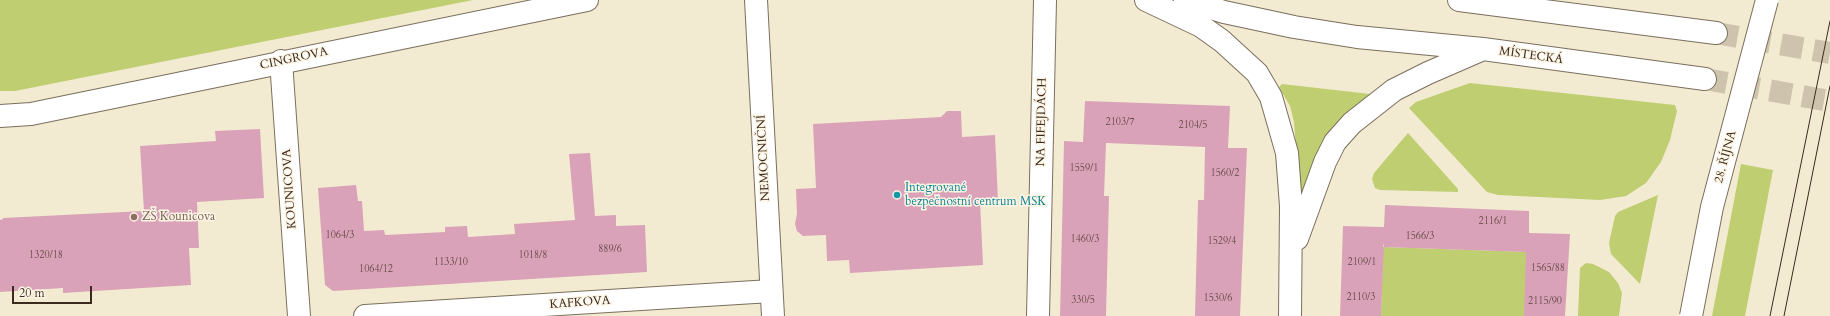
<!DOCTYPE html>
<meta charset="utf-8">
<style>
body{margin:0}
#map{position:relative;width:1830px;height:316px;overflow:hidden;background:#f3ebd1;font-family:Cardo,serif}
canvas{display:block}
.scale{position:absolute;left:12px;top:286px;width:80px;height:18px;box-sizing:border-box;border:2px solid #3b2a1e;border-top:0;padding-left:5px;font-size:12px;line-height:14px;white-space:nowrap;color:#3b2a1e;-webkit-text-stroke:3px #fcf5e5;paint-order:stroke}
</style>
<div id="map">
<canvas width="1830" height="316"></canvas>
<div class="scale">20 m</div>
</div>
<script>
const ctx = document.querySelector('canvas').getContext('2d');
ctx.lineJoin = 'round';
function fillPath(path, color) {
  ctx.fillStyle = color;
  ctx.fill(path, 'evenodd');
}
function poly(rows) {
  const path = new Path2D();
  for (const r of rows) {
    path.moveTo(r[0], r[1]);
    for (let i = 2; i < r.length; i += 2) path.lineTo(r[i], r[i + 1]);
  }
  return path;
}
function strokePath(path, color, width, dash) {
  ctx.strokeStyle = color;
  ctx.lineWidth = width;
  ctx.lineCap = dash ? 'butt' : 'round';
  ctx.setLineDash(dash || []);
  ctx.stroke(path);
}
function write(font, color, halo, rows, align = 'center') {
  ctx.font = font + ' Cardo,serif';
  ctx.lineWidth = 3;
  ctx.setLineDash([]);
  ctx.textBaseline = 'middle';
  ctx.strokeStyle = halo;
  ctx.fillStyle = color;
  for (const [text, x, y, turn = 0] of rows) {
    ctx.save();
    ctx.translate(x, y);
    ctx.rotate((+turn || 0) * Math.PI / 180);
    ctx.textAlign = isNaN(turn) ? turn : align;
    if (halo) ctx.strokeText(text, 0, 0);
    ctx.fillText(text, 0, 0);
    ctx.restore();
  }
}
const green = poly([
 [0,0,473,0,15,91,0,91],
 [1470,83,1675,105,1677,111,1670,140,1661,162,1646,183,1626,196,1600,200,1498,195,1487,192,1409,108,1416,102],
 [1282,84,1370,94,1316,160,1302,191,1300,192,1294,122,1290,106,1279,87],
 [1408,133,1458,189,1458,192,1380,190,1375,188,1372,179,1374,173],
 [1741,164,1773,170,1745,316,1712,316],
 [1658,195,1640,284,1611,254,1609,243,1615,216,1618,212],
 [1383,247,1528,252,1525,316,1381,316],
 [1586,263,1593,264,1609,272,1618,283,1622,293,1619,316,1578,316,1580,268]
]);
const building = poly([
 [1085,101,1230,106,1228,148,1247,148,1240,316,1195,316,1198,200,1204,200,1205,147,1106,143,1104,196,1109,196,1106,316,1060,316,1064,141,1083,142],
 [947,111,961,111,962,137,995,135,998,200,980,201,983,265,850,273,849,260,827,261,826,235,803,236,797,231,795,224,797,214,796,189,816,188,813,124,941,117],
 [260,129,264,198,197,202,199,248,189,248,191,285,63,293,63,288,0,292,0,220,3,219,3,218,144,211,140,146,216,141,215,131],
 [590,153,595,216,616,215,616,226,645,225,647,272,333,291,325,285,318,188,356,185,358,201,362,201,364,231,384,230,385,235,445,232,445,227,467,226,468,237,515,234,514,224,575,220,569,154],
 [1385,205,1529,211,1529,233,1570,234,1565,316,1524,316,1526,252,1383,247,1384,243,1381,316,1340,316,1343,226,1384,227]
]);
const highwayTunnel = poly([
 [1716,33,1830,53],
 [1705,79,1830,101]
]);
const street = poly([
 [756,0,773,316],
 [281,61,299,316],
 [365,316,771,291],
 [1038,316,1045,0]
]);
const primary = poly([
 [0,116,31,114,587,0]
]);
const highway = poly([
 [1146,0,1201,26,1222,41,1257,73,1271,97,1287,153,1291,206,1290,316],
 [1185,0,1224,12,1294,27,1357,37,1483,49,1705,79],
 [1459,0,1716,33],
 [1297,239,1325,162,1335,142,1352,123,1394,90,1428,73,1481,50]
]);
const tram = poly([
 [1770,316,1830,21],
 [1784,316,1830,86]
]);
const secondaryBridge = poly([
 [1691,316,1712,207,1767,0]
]);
const markers = [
 [897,195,4,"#0f9aa8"],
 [134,217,4,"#8d6e63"]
];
const numberNames = [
 ["2103/7",1120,123],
 ["2104/5",1193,126],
 ["1559/1",1084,169],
 ["1560/2",1225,174],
 ["2116/1",1493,222],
 ["1064/3",340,236],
 ["1566/3",1420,237],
 ["1460/3",1085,240],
 ["1529/4",1222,242],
 ["889/6",610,250],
 ["1320/18",46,256],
 ["1018/8",533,256],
 ["1133/10",451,263],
 ["2109/1",1362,263],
 ["1565/88",1548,269],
 ["1064/12",376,270],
 ["2110/3",1361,298],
 ["1530/6",1218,299],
 ["330/5",1083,301],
 ["2115/90",1545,302]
];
const streetNames = [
 ["MÍSTECKÁ",1531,56,8],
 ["CINGROVA",294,59,-12],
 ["NA FIFEJDÁCH",1042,122,-89],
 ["28. ŘÍJNA",1726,157,-75],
 ["NEMOCNIČNÍ",764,158,-93],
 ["KOUNICOVA",290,189,-94],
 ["KAFKOVA",580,303,-4]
];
const cultureNames = [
 ["Integrované",905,188],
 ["bezpečnostní centrum MSK",905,202]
];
const educationNames = [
 ["ZŠ Kounicova",142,217]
];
fillPath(green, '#bfce71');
fillPath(building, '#daa2b8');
strokePath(highwayTunnel, '#cec4ad', 22, [22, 11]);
strokePath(street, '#7b6e5d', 24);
strokePath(primary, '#7b6e5d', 24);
strokePath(highway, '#7b6e5d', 24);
strokePath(street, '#fff', 22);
strokePath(primary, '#fff', 22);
strokePath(highway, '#fff', 22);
strokePath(tram, '#3b2a1e', 1);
strokePath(secondaryBridge, '#7b6e5d', 24, []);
strokePath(secondaryBridge, '#fff', 22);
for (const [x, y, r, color] of markers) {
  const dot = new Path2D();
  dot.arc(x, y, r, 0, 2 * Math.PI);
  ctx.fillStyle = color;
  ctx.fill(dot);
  strokePath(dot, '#fcf5e5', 1.5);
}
write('10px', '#634844', null, numberNames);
write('12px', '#3b2a1e', '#fcf5e5', streetNames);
write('12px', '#0d838f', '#fcf5e5', cultureNames, 'left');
write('12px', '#785e54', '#fcf5e5', educationNames, 'left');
</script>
